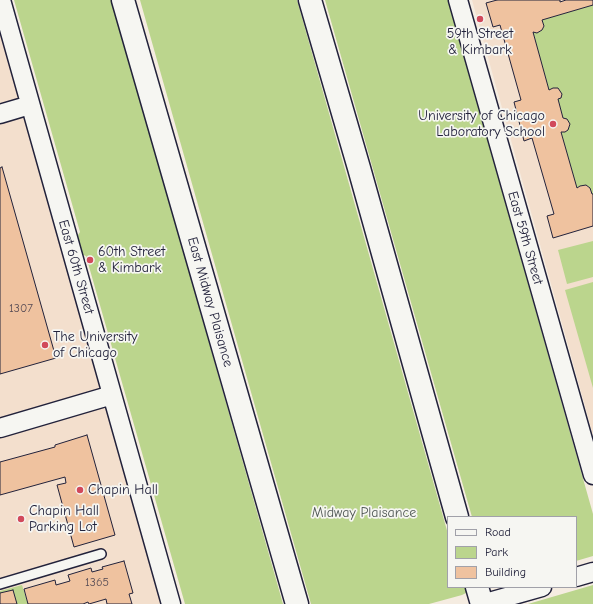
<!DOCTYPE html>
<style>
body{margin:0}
#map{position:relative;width:593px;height:604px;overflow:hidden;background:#f5ece1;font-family:"Comic Neue",sans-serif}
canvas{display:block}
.legend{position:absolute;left:447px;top:516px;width:130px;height:72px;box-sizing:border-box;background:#f6f6f2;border:1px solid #a1a1a9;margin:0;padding:5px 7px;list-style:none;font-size:12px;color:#22223b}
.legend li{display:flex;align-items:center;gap:8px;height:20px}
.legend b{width:20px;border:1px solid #a1a1a9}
</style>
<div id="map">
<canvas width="593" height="604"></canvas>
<ul class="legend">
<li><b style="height:5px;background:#f6f6f2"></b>Road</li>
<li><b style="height:11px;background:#bbd58d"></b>Park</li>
<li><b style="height:11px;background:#efc29f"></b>Building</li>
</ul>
</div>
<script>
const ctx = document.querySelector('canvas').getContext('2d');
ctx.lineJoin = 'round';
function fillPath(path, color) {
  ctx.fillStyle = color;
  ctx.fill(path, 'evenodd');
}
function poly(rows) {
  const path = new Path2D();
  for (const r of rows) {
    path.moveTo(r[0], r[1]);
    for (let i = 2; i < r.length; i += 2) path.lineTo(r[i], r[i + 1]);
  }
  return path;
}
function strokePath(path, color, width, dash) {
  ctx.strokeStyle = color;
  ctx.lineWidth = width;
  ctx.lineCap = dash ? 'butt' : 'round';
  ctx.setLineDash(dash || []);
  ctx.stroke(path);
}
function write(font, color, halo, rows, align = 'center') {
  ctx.font = font + ' "Comic Neue",sans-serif';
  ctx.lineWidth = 3.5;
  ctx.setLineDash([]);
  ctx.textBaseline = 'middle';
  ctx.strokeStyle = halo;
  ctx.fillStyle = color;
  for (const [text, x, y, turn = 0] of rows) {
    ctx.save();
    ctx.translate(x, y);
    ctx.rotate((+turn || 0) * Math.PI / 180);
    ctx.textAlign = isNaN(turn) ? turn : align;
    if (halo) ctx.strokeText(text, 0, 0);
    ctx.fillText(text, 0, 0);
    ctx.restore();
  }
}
const built = poly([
 [472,0,593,0,593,435],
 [0,27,163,604,0,604]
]);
const green = poly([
 [14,0,112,0,283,604,185,604,86,256,81,254,76,238,80,232],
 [140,0,297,0,448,534,448,587,468,587,468,589,466,593,462,595,429,604,311,604],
 [325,0,448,0,481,118,486,121,490,138,488,142,593,514,593,556,576,561,576,517,472,517],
 [593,5,593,194,592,194,590,188,586,185,580,186,577,188,561,132,565,132,568,130,570,124,567,119,563,118,558,99,561,98,562,94,558,88,553,88,549,90,533,32,537,33,542,30,544,26,542,20],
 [593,241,593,277,567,284,558,250],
 [593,282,593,388,565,290],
 [22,585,28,604,0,604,0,591],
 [593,585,593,604,528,604]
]);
const building = poly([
 [497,0,560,0,560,2,566,0,593,0,593,5,542,20,544,26,542,30,537,33,533,32,549,90,553,88,558,88,562,94,561,98,558,99,563,118,567,119,570,124,568,130,565,132,561,132,577,188,580,186,586,185,590,188,592,194,593,194,593,226,553,238,547,216,554,214,532,138,524,141,514,102,521,100,500,25,493,27,486,3,497,0],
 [2,167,56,358,0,374,0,168,2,167],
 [87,435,115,535,74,547,57,485,66,483,65,477,0,495,0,462,55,447,55,445,87,435],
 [124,561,133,593,129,594,132,604,107,604,106,599,89,604,88,602,83,604,28,604,24,589,55,580,56,585,70,581,68,575,91,568,92,572,103,569,102,567,124,561],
 [13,590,17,604,0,604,0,593,13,590]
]);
const lane = poly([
 [0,584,101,554]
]);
const street = poly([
 [1,0,171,604],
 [458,0,593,475],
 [0,114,30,105],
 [0,428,112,395],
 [576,577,593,572],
 [482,604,542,587]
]);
const secondary = poly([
 [123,0,297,604],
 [310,0,359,168,457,517],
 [477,587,482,604]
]);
const markers = [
 [480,19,4,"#d1495b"],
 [553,124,4,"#d1495b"],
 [90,260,4,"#d1495b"],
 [45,345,4,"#d1495b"],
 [80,490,4,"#d1495b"],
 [21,519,4,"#d1495b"]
];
const numberNames = [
 ["1307",21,309],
 ["1365",97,583]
];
const poiNames = [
 ["59th Street",480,34,"center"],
 ["& Kimbark",480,50,"center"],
 ["University of Chicago",545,116,"right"],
 ["Laboratory School",545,132,"right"],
 ["60th Street",98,252],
 ["& Kimbark",98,268],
 ["The University",53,337],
 ["of Chicago",53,353],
 ["Chapin Hall",88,490],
 ["Chapin Hall",29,511],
 ["Parking Lot",29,527]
];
const streetNames = [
 ["East 59th Street",525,238,74],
 ["East 60th Street",76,267,74],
 ["East Midway Plaisance",210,302,74]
];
const parkNames = [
 ["Midway Plaisance",364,513]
];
fillPath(built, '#f3dfcd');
fillPath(green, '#bbd58d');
fillPath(building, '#efc29f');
strokePath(building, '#22223b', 1);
strokePath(lane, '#22223b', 12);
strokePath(street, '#22223b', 21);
strokePath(secondary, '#22223b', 25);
strokePath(lane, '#f6f6f2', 9);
strokePath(street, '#f6f6f2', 18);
strokePath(secondary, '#f6f6f2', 22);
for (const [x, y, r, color] of markers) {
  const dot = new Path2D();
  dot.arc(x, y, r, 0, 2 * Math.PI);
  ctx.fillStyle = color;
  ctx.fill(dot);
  strokePath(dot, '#f6f6f2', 1.5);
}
write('12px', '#554a54', null, numberNames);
write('14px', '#22223b', '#f6f6f2', poiNames, 'left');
write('14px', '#22223b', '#f6f6f2', streetNames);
write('14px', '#505854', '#f6f6f2', parkNames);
</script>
